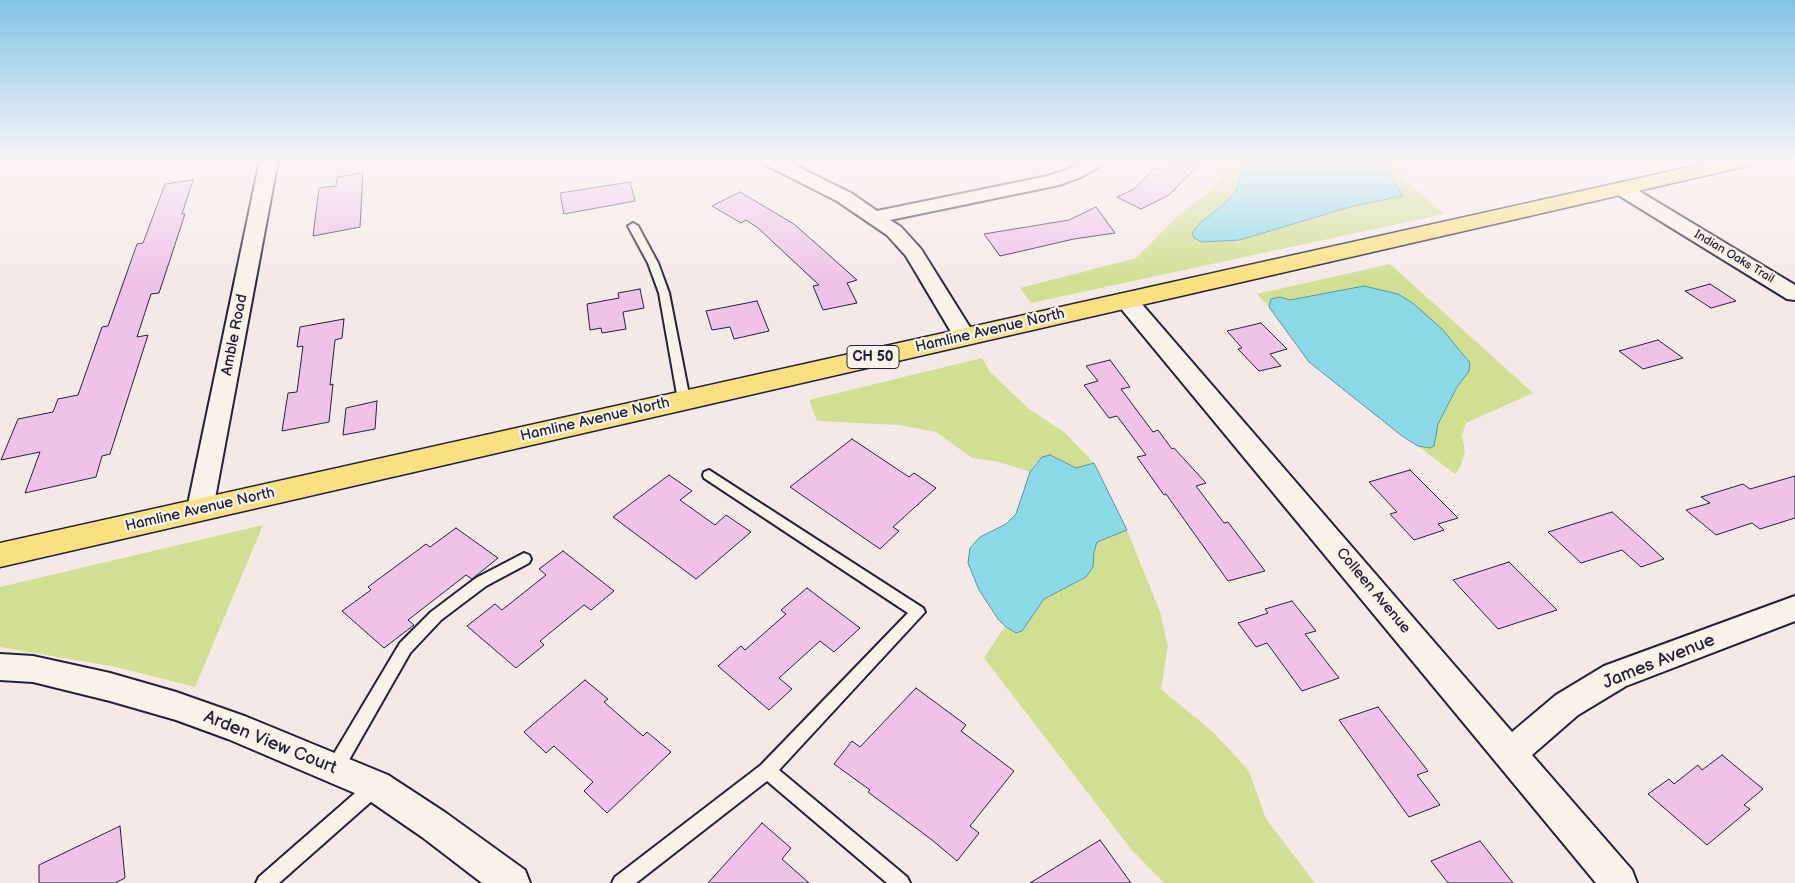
<!DOCTYPE html>
<style>
body{margin:0}
canvas{display:block;background:#f5e9e8}
</style>
<canvas width="1795" height="883"></canvas>
<script>
const ctx = document.querySelector('canvas').getContext('2d');
ctx.lineJoin = 'round';
function fillPath(path, color) {
  ctx.fillStyle = color;
  ctx.fill(path, 'evenodd');
}
function poly(rows) {
  const path = new Path2D();
  for (const r of rows) {
    path.moveTo(r[0], r[1]);
    for (let i = 2; i < r.length; i += 2) path.lineTo(r[i], r[i + 1]);
  }
  return path;
}
function strokePath(path, color, width, dash) {
  ctx.strokeStyle = color;
  ctx.lineWidth = width;
  ctx.lineCap = dash ? 'butt' : 'round';
  ctx.setLineDash(dash || []);
  ctx.stroke(path);
}
function write(font, color, halo, rows, align = 'center') {
  ctx.font = font + ' "Balsamiq Sans",sans-serif';
  ctx.lineWidth = 4.5;
  ctx.setLineDash([]);
  ctx.textBaseline = 'middle';
  ctx.strokeStyle = halo;
  ctx.fillStyle = color;
  for (const [text, x, y, turn = 0] of rows) {
    ctx.save();
    ctx.translate(x, y);
    ctx.rotate((+turn || 0) * Math.PI / 180);
    ctx.textAlign = isNaN(turn) ? turn : align;
    if (halo) ctx.strokeText(text, 0, 0);
    ctx.fillText(text, 0, 0);
    ctx.restore();
  }
}
const green = poly([
 [1226,160,1245,160,1236,191,1222,206,1200,223,1353,206,1402,196,1391,177,1385,160,1400,160,1400,172,1408,182,1444,214,1031,303,1020,288,1136,258,1181,213,1205,195,1218,182],
 [1390,264,1533,393,1466,423,1462,435,1465,452,1461,465,1455,474,1418,446,1430,448,1436,441,1435,434,1437,424,1457,387,1464,379,1364,286,1290,300,1280,297,1271,299,1269,307,1257,294],
 [982,358,990,372,1029,409,1064,432,1094,463,1076,468,1050,455,1035,463,1030,472,999,462,972,458,936,432,899,425,817,421,809,400],
 [263,525,195,687,116,667,0,647,0,587],
 [1127,530,1160,612,1168,646,1161,689,1213,732,1249,771,1266,819,1315,883,1164,883,1131,849,984,658,1005,626,1016,633,1022,631,1044,599,1086,577,1093,567,1094,552,1097,542]
]);
const water = poly([
 [1245,160,1385,160,1391,177,1403,196,1353,206,1240,240,1202,242,1194,238,1192,233,1200,223,1222,206,1236,191,1245,160],
 [1364,286,1398,294,1414,304,1442,329,1470,363,1469,371,1457,387,1438,424,1434,446,1430,448,1418,446,1402,436,1309,362,1269,307,1271,299,1280,297,1290,300,1364,286],
 [1050,455,1076,468,1094,463,1127,530,1097,542,1094,552,1093,567,1086,577,1044,599,1022,631,1016,633,1005,626,998,619,979,590,968,563,970,548,980,537,1006,524,1016,514,1030,472,1042,457,1050,455]
]);
const building = poly([
 [1174,160,1197,167,1169,195,1141,209,1117,197,1134,189,1155,168,1161,170,1174,160],
 [363,173,360,227,313,236,319,188,336,186,337,177,363,173],
 [193,180,182,214,185,214,159,293,151,294,137,337,148,335,110,454,102,456,96,477,25,493,40,452,1,460,18,419,53,412,58,399,78,395,102,327,108,326,137,244,143,243,165,184,193,180],
 [630,182,635,201,564,214,560,193,630,182],
 [740,192,794,224,857,280,847,283,857,303,823,310,813,286,819,285,758,228,746,220,741,223,712,206,740,192],
 [1096,207,1115,233,1074,239,1000,256,984,234,1069,220,1096,207],
 [1710,284,1736,301,1711,308,1685,291,1710,284],
 [640,289,644,308,623,312,626,329,602,333,601,328,590,330,587,304,619,298,618,293,640,289],
 [757,301,769,331,734,339,730,327,712,330,706,311,757,301],
 [344,319,342,338,335,340,330,385,333,384,329,422,282,431,288,393,297,392,303,346,297,347,300,327,344,319],
 [1261,323,1287,349,1270,354,1281,366,1259,371,1238,349,1242,348,1227,331,1261,323],
 [1658,340,1683,358,1643,369,1619,351,1658,340],
 [1110,360,1130,387,1121,389,1153,432,1158,430,1172,449,1174,448,1206,483,1196,486,1224,523,1228,522,1265,571,1228,581,1166,494,1164,495,1137,457,1146,455,1117,416,1109,418,1084,385,1098,381,1086,366,1110,360],
 [377,401,375,429,343,435,346,408,377,401],
 [852,439,909,477,914,473,936,488,893,527,899,531,880,549,790,487,852,439],
 [1410,470,1458,518,1438,524,1444,530,1414,540,1390,514,1397,512,1369,482,1410,470],
 [669,475,692,491,680,500,715,525,726,515,751,532,696,579,613,517,669,475],
 [1795,476,1795,518,1760,529,1752,523,1716,535,1686,510,1710,503,1701,497,1743,484,1750,489,1795,476],
 [1612,512,1639,536,1664,559,1641,567,1622,550,1581,563,1548,532,1612,512],
 [456,528,498,558,472,579,466,575,408,620,414,625,384,648,342,611,371,590,368,587,426,544,430,547,456,528],
 [563,551,614,591,591,610,584,605,540,641,544,645,516,668,467,626,495,604,502,610,546,575,539,569,563,551],
 [1509,562,1557,610,1498,629,1453,580,1509,562],
 [807,588,860,628,834,652,820,641,779,678,792,689,769,710,718,666,741,646,745,650,786,614,781,610,807,588],
 [1292,601,1316,631,1305,634,1339,678,1302,691,1267,643,1256,647,1238,623,1268,613,1265,609,1292,601],
 [585,680,608,699,604,702,643,736,647,732,671,752,607,813,584,791,593,782,554,746,546,753,524,732,585,680],
 [916,688,966,725,961,731,1014,771,970,826,979,833,957,861,932,840,868,792,870,790,834,764,852,741,860,747,916,688],
 [1378,707,1428,771,1417,775,1440,805,1409,817,1339,720,1378,707],
 [1722,755,1763,789,1744,805,1750,809,1707,845,1648,794,1669,779,1674,784,1698,765,1702,770,1722,755],
 [762,823,791,848,782,859,809,883,708,883,762,823],
 [120,826,125,878,115,883,39,883,39,865,120,826],
 [1100,840,1131,883,1030,883,1100,840],
 [1480,841,1513,883,1448,883,1431,861,1480,841]
]);
const lane = poly([
 [633,223,638,226,658,263,669,293,690,400,688,403,684,404,678,400,659,293,648,263,628,226,633,223],
 [709,470,923,608,925,612,779,770,907,877,910,883,887,883,767,781,636,883,612,883,615,877,761,765,908,613,704,478,703,475,704,472,709,470],
 [524,553,529,555,531,559,529,563,486,586,441,620,410,653,341,774,335,776,329,774,327,768,329,762,400,643,431,612,476,578,524,553],
 [376,778,382,780,384,786,382,792,279,883,256,883,259,877,370,780,376,778]
]);
const street = poly([
 [260,160,278,160,213,509,209,516,200,519,191,516,187,509,260,160],
 [761,160,784,160,851,193,877,211,1048,176,1069,169,1085,160,1107,160,1104,164,1081,177,1059,185,890,220,901,227,921,249,976,337,973,342,965,344,957,342,906,256,887,235,837,201,764,164,761,160],
 [1622,183,1629,185,1795,285,1795,300,1787,299,1615,193,1613,189,1615,185,1622,183],
 [1126,294,1134,295,1512,732,1556,695,1604,666,1795,596,1795,621,1626,686,1578,715,1532,755,1632,870,1637,883,1596,883,1118,305,1115,300,1118,295,1126,294],
 [0,654,33,656,110,673,176,692,247,717,388,775,446,813,525,870,530,883,482,883,422,837,364,797,228,739,176,720,110,701,33,682,0,680,0,654]
]);
const primary = poly([
 [1721,160,1757,160,1754,164,1747,166,0,567,0,543,1721,160]
]);
const farStreetnames = [
 ["Indian Oaks Trail",1734,257,31]
];
const shields = [
 [873,357,52]
];
const shieldNames = [
 ["CH 50",873,357]
];
const streetNames = [
 ["Hamline Avenue North",990,331,-13],
 ["Amble Road",235,335,-79],
 ["Hamline Avenue North",595,420,-13],
 ["Hamline Avenue North",200,510,-13],
 ["Colleen Avenue",1373,591,50]
];
const nearStreetnames = [
 ["James Avenue",1659,662,-22],
 ["Arden View Court",270,743,22]
];
fillPath(green, '#d0df92');
fillPath(water, '#8adae8');
strokePath(water, '#6090a3', 1);
fillPath(building, '#efc2e7');
strokePath(building, '#22223b', 1);
strokePath(lane, '#22223b', 4);
strokePath(street, '#22223b', 4);
strokePath(primary, '#22223b', 3);
fillPath(lane, '#f7f3e8');
fillPath(street, '#f7f3e8');
fillPath(primary, '#f9e181');
const sky = ctx.createLinearGradient(0, 0, 0, 283);
sky.addColorStop(0, '#82c3e8');
sky.addColorStop(0.57, '#faf5f5');
sky.addColorStop(1, '#faf5f500');
ctx.fillStyle = sky;
ctx.fillRect(0, 0, 1795, 283);
write('12px', '#22223b', '#f7f3e8', farStreetnames);
for (const [x, y, w] of shields) {
  const box = new Path2D();
  box.roundRect(x - w / 2, y - 11.5, w, 23, 4);
  ctx.fillStyle = '#f7f3e8';
  ctx.fill(box);
  strokePath(box, '#22223b', 1);
}
write('bold 14px', '#22223b', null, shieldNames);
write('15px', '#22223b', '#f7f3e8', streetNames);
write('18px', '#22223b', '#f7f3e8', nearStreetnames);
</script>
